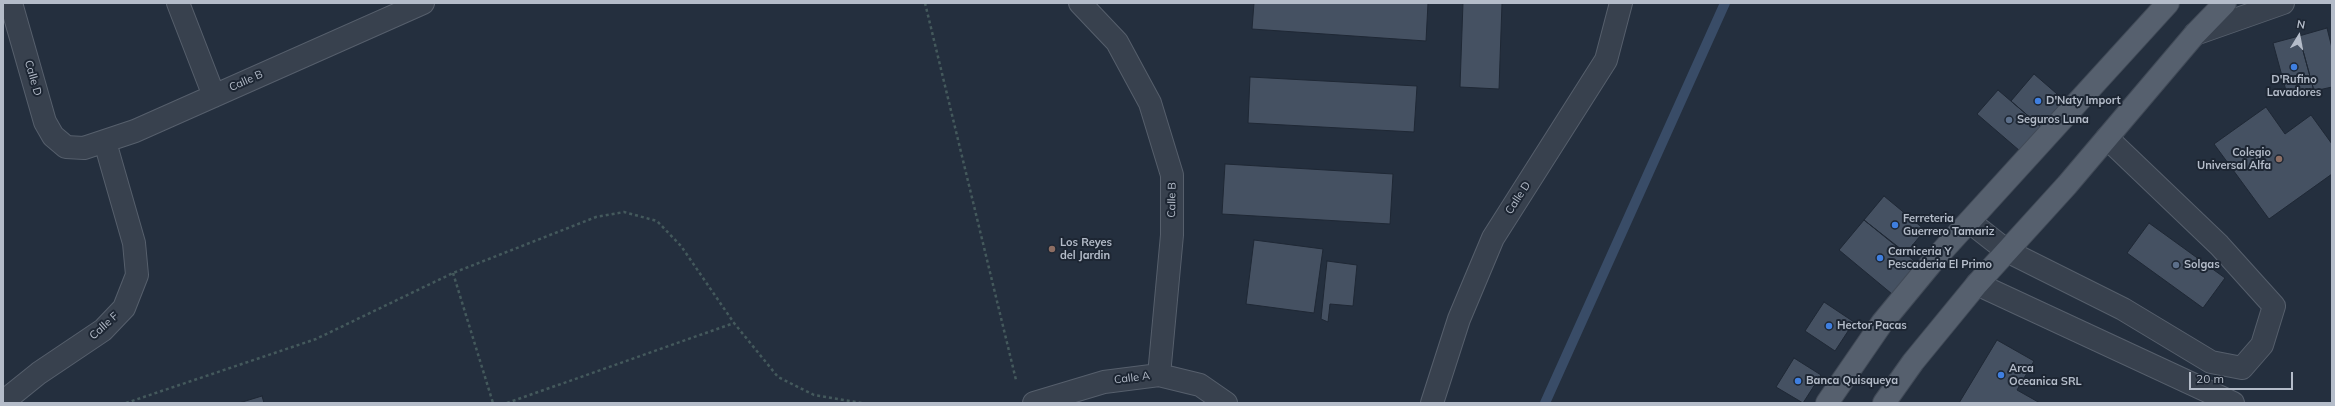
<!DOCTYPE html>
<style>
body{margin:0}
#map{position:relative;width:2335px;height:406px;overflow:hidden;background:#242f3e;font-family:Mulish,sans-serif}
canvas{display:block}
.frame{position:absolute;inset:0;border:4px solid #b4bcc9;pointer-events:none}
.north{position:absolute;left:2279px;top:16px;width:40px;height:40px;-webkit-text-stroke:3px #1d2633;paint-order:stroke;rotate:10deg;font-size:11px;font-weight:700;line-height:16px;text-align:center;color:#b4bcc9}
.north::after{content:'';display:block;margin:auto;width:14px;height:18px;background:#b4bcc9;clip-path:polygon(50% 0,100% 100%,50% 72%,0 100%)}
.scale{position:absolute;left:2189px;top:372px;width:104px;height:18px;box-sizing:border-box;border:2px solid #b4bcc9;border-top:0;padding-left:5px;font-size:12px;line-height:14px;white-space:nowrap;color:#b4bcc9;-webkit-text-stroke:3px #1d2633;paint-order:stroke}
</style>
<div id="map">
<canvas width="2335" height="406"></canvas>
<div class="frame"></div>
<div class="north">N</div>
<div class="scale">20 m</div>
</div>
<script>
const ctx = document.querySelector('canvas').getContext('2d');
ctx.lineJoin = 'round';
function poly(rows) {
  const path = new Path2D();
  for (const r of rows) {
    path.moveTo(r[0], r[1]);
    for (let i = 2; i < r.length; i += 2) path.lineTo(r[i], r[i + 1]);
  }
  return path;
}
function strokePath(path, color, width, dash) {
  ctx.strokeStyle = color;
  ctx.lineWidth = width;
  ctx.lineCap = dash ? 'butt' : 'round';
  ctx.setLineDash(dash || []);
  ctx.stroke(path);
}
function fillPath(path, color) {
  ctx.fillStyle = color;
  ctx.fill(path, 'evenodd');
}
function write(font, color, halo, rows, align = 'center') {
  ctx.font = font + ' Mulish,sans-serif';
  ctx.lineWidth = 4;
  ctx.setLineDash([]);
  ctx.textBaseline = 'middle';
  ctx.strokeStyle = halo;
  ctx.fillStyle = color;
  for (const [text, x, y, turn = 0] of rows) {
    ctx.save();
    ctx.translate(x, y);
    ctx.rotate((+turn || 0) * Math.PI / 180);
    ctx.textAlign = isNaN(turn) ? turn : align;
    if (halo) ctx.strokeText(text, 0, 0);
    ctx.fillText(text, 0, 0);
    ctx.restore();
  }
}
const stream = poly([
 [1545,403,1725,3]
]);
const building = poly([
 [1254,3,1428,3,1426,41,1252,29,1254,3],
 [1463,3,1502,3,1499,89,1460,87,1463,3],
 [2327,28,2332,48,2332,87,2314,91,2299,36,2327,28],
 [2299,36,2314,91,2288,98,2273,43,2299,36],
 [2034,74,2064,100,2041,127,2011,101,2034,74],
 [1250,77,1417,86,1414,132,1248,123,1250,77],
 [1998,90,2041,127,2020,151,1977,114,1998,90],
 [2266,107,2285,134,2311,115,2332,144,2332,174,2269,219,2214,144,2266,107],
 [1225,164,1393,174,1390,224,1222,214,1225,164],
 [1884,196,1925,230,1906,253,1864,220,1884,196],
 [1864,220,1917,263,1892,294,1839,250,1864,220],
 [2149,223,2225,278,2203,308,2127,253,2149,223],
 [1254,240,1323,249,1314,313,1246,304,1254,240],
 [1327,261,1357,265,1353,306,1330,304,1328,322,1321,319,1327,261],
 [1824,302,1854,322,1835,351,1805,331,1824,302],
 [1997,340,2034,361,2017,390,2040,403,1959,403,1997,340],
 [1794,358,1821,375,1803,403,1776,387,1794,358],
 [262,396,264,403,239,403,262,396]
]);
const path = poly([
 [925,3,1016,380],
 [453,273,493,403],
 [126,403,316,339,453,273,596,217,624,212,657,221,681,246,734,323,778,377,814,395,862,403],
 [507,403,734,323]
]);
const minor = poly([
 [11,3,45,122,53,136,66,147,84,148,135,131,423,3],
 [178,3,214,96],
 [1080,3,1117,42,1150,103,1172,175,1172,235,1159,375],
 [2195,34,2283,3],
 [1970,222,2007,251,2123,309,2211,362,2242,368,2262,345,2274,306,2219,245,2107,138],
 [1977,284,2233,403],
 [3,402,39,373,103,330,124,308,137,275,134,243,105,142],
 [1034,403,1104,382,1159,375,1200,385,1226,403],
 [1432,403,1459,319,1493,238,1606,60,1621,3]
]);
const major = poly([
 [1827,403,1882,323,1934,260,2168,3],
 [1884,403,1913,362,1977,284,2067,185,2195,34,2225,3]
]);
const markers = [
 [2294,67,4,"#3f7fe0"],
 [2038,101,4,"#3f7fe0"],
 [2009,120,4,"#5c6f8a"],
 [2279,159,4,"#8d6e63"],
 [1895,225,4,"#3f7fe0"],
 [1052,249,4,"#8d6e63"],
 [1880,258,4,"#3f7fe0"],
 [2176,265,4,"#5c6f8a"],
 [1829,326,4,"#3f7fe0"],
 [2001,375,4,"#3f7fe0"],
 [1798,381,4,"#3f7fe0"]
];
const streetNames = [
 ["Calle D",33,78,74],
 ["Calle B",246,81,-24],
 ["Calle D",1518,198,-57],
 ["Calle B",1172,200,-89],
 ["Calle F",104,326,-42],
 ["Calle A",1132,378,-7]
];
const poiNames = [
 ["D'Rufino",2294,80,"center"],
 ["Lavadores",2294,93,"center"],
 ["D'Naty Import",2046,101],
 ["Seguros Luna",2017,120],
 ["Colegio",2271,153,"right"],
 ["Universal Alfa",2271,166,"right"],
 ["Ferreteria",1903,219],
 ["Guerrero Tamariz",1903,232],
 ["Los Reyes",1060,243],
 ["del Jardin",1060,256],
 ["Carniceria Y",1888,252],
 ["Pescaderia El Primo",1888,265],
 ["Solgas",2184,265],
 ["Hector Pacas",1837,326],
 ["Arca",2009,369],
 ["Oceanica SRL",2009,382],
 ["Banca Quisqueya",1806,381]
];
strokePath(stream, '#394c67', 10);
fillPath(building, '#455162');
strokePath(building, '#1f2835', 1);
strokePath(minor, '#565f6c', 24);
strokePath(major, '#414a57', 24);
strokePath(path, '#44595c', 2.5, [3, 3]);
strokePath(minor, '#38414e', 22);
strokePath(major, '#56606e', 22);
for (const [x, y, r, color] of markers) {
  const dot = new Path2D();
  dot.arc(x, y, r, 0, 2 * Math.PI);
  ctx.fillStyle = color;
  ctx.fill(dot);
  strokePath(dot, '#1d2633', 1.5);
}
write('11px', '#b4bcc9', '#1d2633', streetNames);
write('bold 11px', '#b4bcc9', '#1d2633', poiNames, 'left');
</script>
